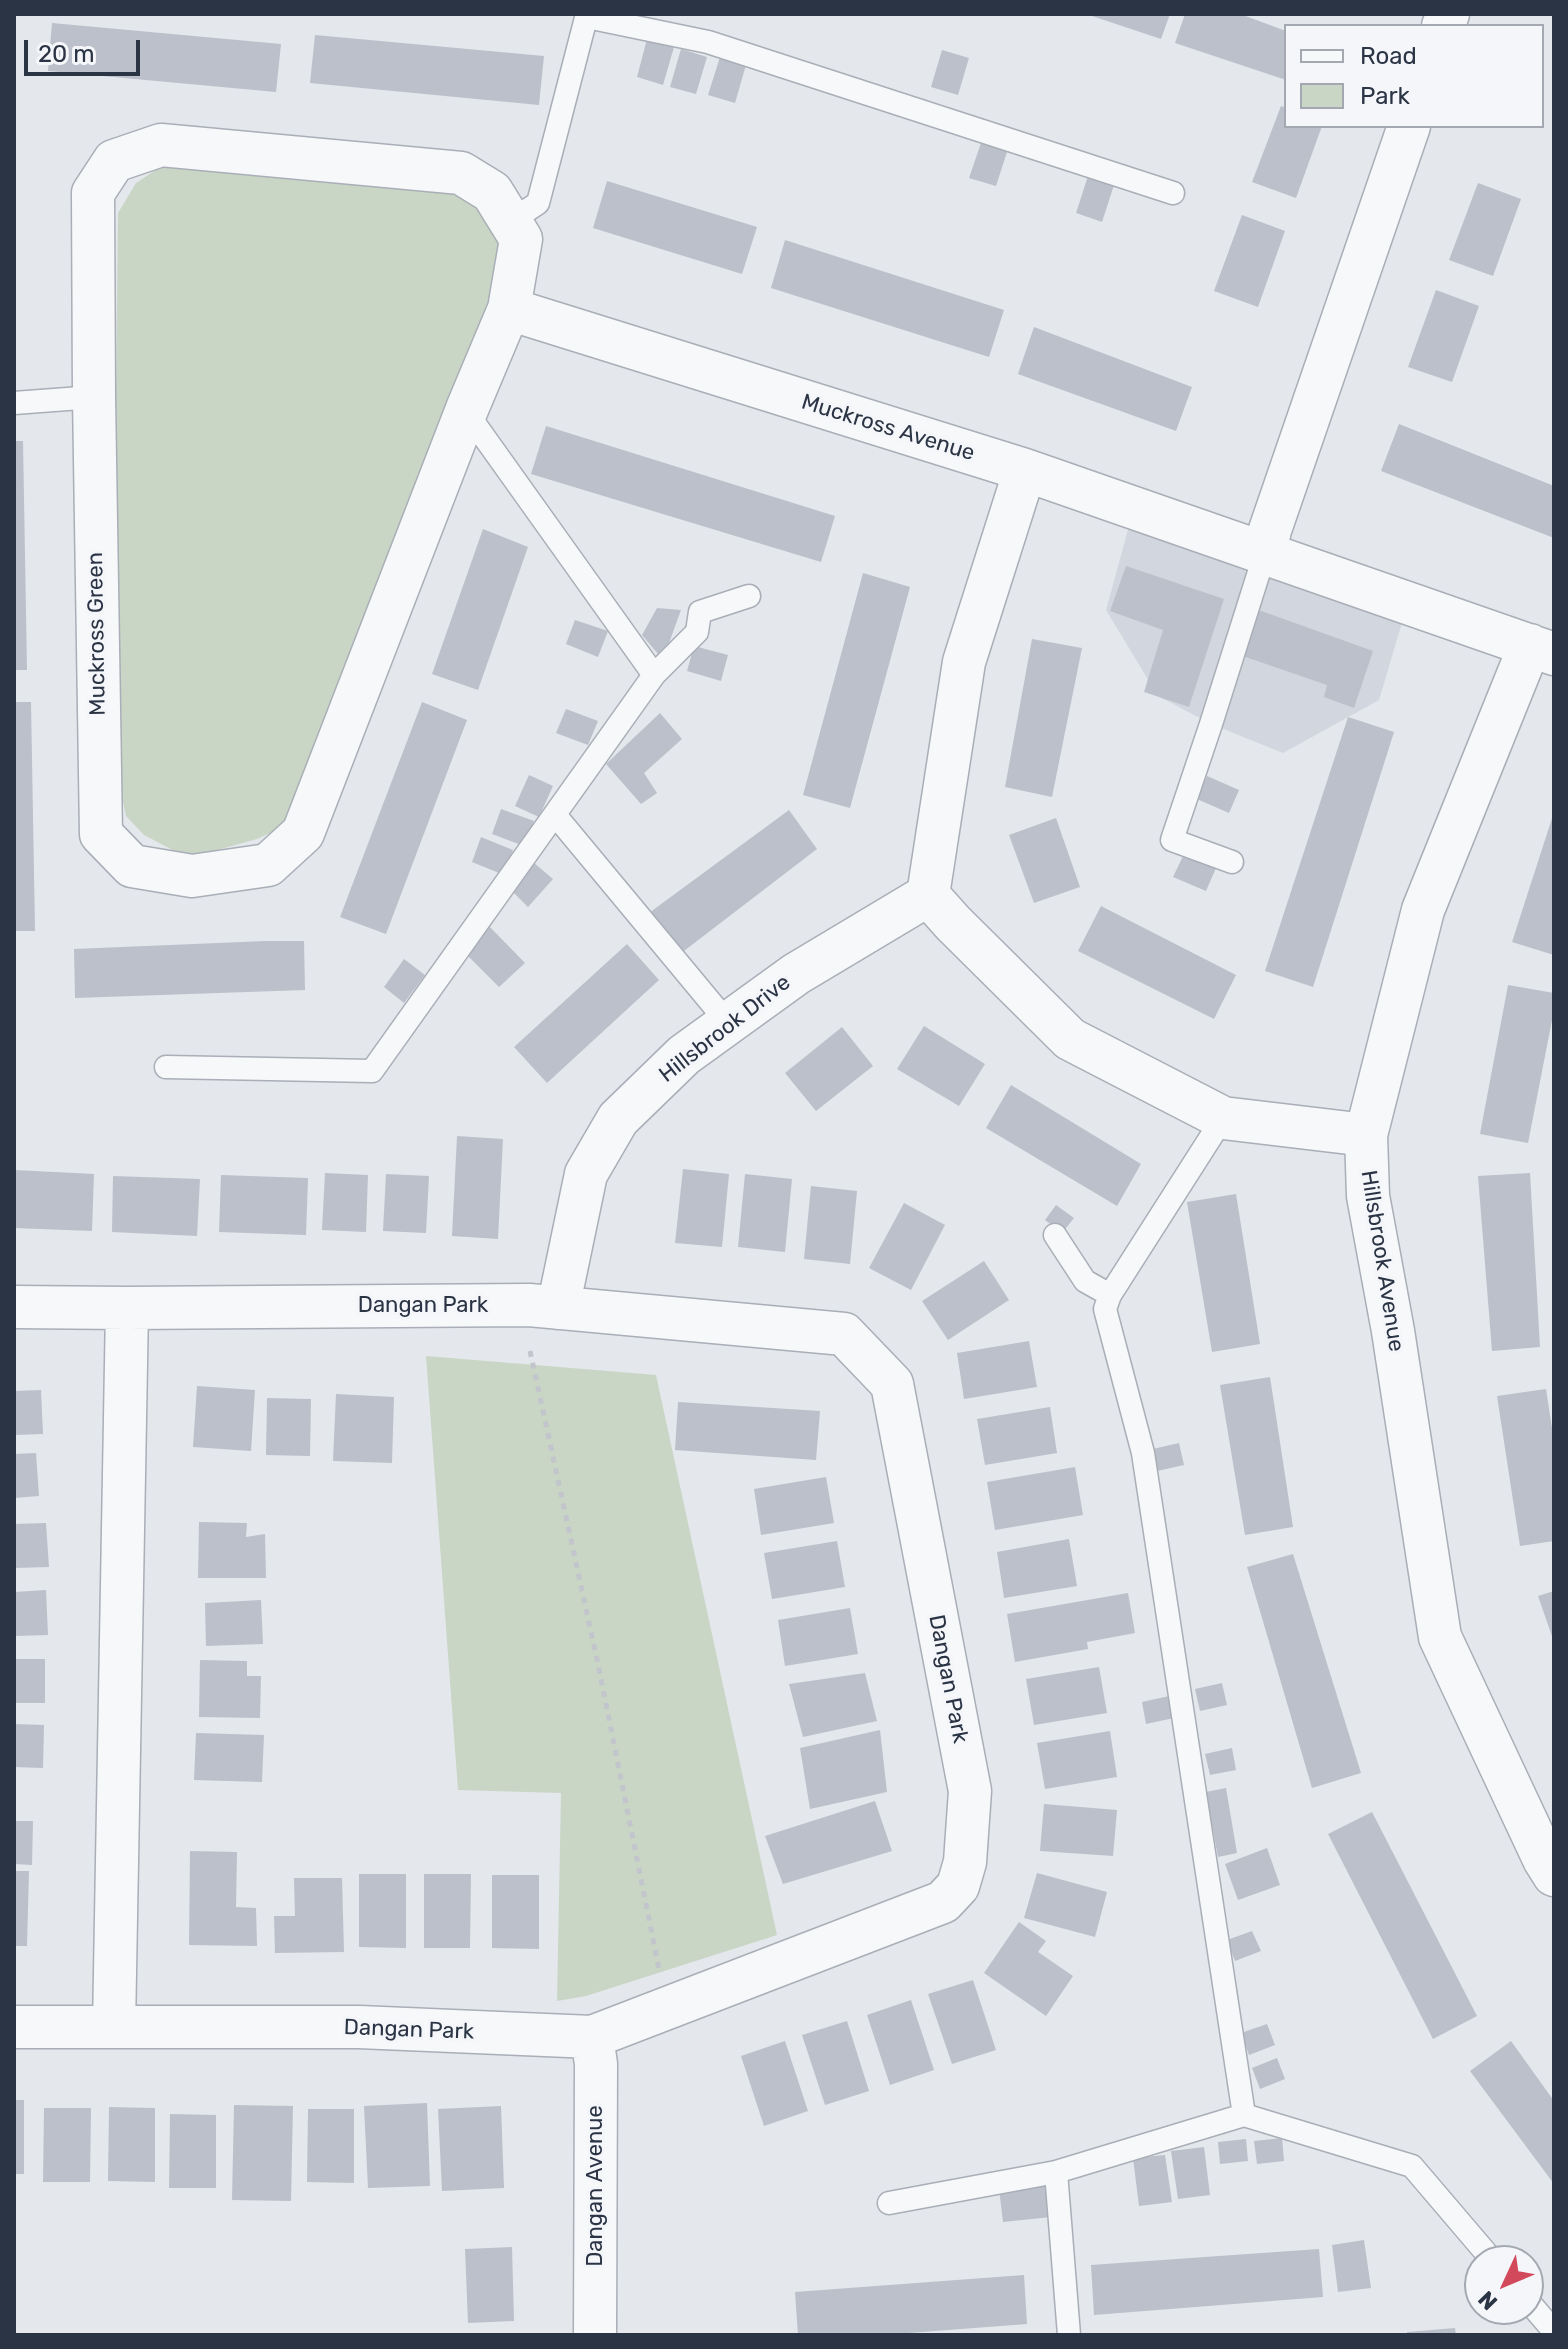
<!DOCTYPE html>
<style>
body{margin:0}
#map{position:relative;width:1568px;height:2349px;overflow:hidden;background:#e4e7ec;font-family:Rubik,sans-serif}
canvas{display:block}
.frame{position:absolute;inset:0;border:16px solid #2b3445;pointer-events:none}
.legend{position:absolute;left:1284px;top:24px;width:260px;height:104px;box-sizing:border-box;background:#f4f6f9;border:2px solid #a4a8b1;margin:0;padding:10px 14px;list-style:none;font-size:24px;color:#2b3445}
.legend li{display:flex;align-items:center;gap:16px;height:40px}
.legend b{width:40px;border:2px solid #a4a8b1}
.north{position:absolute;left:1464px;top:2245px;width:80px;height:80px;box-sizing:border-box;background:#f4f6f9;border:2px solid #a4a8b1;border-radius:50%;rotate:226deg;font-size:22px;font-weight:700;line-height:32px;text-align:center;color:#2b3445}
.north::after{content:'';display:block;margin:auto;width:28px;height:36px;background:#d1495b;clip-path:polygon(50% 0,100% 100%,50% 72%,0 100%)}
.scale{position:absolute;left:24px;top:40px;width:116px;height:36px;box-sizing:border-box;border:4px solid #2b3445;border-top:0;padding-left:10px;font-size:24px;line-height:28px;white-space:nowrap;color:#2b3445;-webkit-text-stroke:6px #f4f6f9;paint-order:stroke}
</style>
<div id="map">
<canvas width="1568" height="2349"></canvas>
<div class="frame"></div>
<ul class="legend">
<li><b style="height:10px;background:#f7f8fa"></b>Road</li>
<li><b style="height:22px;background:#c9d6c5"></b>Park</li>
</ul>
<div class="north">N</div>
<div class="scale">20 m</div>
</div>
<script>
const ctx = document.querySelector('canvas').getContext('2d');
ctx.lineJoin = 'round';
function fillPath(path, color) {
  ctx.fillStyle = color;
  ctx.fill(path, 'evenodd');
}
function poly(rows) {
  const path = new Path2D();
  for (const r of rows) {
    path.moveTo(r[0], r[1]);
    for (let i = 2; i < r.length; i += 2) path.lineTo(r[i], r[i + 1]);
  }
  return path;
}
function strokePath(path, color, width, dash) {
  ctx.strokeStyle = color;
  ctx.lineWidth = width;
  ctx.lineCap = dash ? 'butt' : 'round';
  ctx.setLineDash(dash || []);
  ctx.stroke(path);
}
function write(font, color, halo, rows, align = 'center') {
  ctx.font = font + ' Rubik,sans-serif';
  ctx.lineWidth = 7;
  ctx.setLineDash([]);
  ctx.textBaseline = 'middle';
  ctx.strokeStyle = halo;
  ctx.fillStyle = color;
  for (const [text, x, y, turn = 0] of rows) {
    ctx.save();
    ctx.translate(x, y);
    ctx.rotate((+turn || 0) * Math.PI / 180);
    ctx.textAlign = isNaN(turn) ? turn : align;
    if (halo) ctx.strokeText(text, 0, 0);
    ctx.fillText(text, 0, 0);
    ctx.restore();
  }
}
const built = poly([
 [1129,526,1404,616,1379,700,1283,753,1211,724,1158,696,1106,610]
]);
const green = poly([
 [184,161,448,187,489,215,509,245,303,800,281,828,257,839,188,858,144,835,126,816,112,750,118,213,136,183,156,170],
 [426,1356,656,1375,777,1935,586,1996,557,2001,561,1793,458,1790]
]);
const building = poly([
 [1086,14,1170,14,1161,39],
 [1185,14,1240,14,1286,31,1286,80,1175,43],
 [52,23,281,44,276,92,48,71],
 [315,35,544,56,539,105,310,83],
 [647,39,674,47,663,85,637,77],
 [681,49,707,57,696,94,670,87],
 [942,50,969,58,958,95,931,87],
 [720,57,746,65,735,103,708,95],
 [1281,106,1286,108,1286,126,1322,126,1296,198,1252,182],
 [982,140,1008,149,996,186,969,178],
 [1088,176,1114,185,1102,222,1076,213],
 [607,181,757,227,742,274,593,228],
 [1478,183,1521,199,1493,276,1449,260],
 [1242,215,1285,231,1258,307,1214,291],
 [785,240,1004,310,989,357,771,288],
 [1436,290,1479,306,1452,382,1408,367],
 [1034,327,1192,387,1176,431,1018,374],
 [1399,424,1554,486,1554,538,1381,471],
 [546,426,835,516,821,562,531,474],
 [14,441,23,441,27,670,14,670],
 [483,529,528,547,478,690,432,674],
 [1126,566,1224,599,1189,707,1144,692,1163,630,1110,611],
 [863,573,910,587,850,808,803,795],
 [657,608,681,610,669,643,658,654,642,635],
 [1253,608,1373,651,1354,708,1324,697,1327,685,1237,654],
 [575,620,608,631,598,657,566,644],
 [1032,639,1082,648,1052,797,1005,787],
 [694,646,728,655,721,681,687,671],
 [14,702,31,702,35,931,14,931],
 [422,702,467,720,386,934,340,917],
 [566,709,598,721,588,745,556,733],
 [660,713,682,739,644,773,657,793,641,804,606,764],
 [1348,717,1394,732,1313,987,1265,971],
 [529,775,553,786,539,817,515,806],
 [1207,776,1239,790,1229,813,1197,799],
 [501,809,534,821,524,846,492,834],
 [789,810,817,849,680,954,649,913],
 [1554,812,1554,955,1512,942],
 [1056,818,1080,887,1034,903,1009,835],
 [481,837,513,850,504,875,472,862],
 [1184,854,1216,868,1206,891,1173,877],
 [533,862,553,879,528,907,512,891],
 [1101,906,1236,975,1214,1019,1078,951],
 [488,925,525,963,499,987,468,956],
 [266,941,304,941,305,990,75,998,74,949],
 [627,944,659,980,547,1083,514,1047],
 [404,959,425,975,404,1003,384,987],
 [1508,985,1554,993,1554,1010,1528,1143,1480,1134],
 [924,1026,985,1064,959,1106,897,1069],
 [842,1027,873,1066,816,1111,785,1073],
 [1011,1085,1141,1164,1117,1206,986,1128],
 [457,1136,503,1139,498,1239,452,1236],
 [683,1169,729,1174,722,1247,675,1243],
 [14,1170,94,1174,92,1231,14,1228],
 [325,1173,368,1175,366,1232,322,1230],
 [1530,1173,1540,1347,1492,1351,1478,1176],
 [386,1174,429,1176,426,1233,383,1231],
 [745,1174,792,1179,785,1252,738,1247],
 [221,1175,308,1178,306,1235,219,1232],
 [113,1176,200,1179,197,1236,112,1232],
 [811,1186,857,1191,850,1264,804,1259],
 [1236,1194,1260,1344,1212,1352,1187,1202],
 [904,1203,945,1225,911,1290,869,1268],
 [1056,1205,1074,1218,1062,1233,1045,1220],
 [984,1261,1009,1300,948,1340,922,1301],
 [1029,1341,1037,1387,964,1399,957,1353],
 [1270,1377,1293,1527,1245,1535,1220,1385],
 [197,1386,255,1390,251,1451,193,1447],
 [1546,1389,1554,1441,1554,1541,1520,1546,1497,1396],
 [41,1390,43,1434,14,1435,14,1391],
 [336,1394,394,1397,392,1463,333,1461],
 [267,1398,311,1399,310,1456,266,1455],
 [678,1402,820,1411,816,1460,675,1450],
 [1050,1407,1057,1453,985,1465,977,1419],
 [1179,1443,1184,1465,1157,1471,1153,1449],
 [36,1453,39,1496,14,1498,14,1454],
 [1075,1467,1083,1515,995,1530,987,1482],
 [826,1477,834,1523,761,1535,754,1489],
 [199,1522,247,1523,246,1537,265,1534,266,1578,198,1578],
 [46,1523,49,1567,14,1568,14,1524],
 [1069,1539,1077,1586,1004,1598,997,1552],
 [837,1541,845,1587,772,1599,764,1553],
 [1293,1554,1361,1773,1312,1788,1247,1567],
 [46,1590,48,1635,14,1636,14,1592],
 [1554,1591,1554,1642,1538,1596],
 [1128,1593,1135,1633,1087,1642,1088,1649,1015,1662,1007,1614],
 [261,1600,263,1644,206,1646,205,1603],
 [850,1608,858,1654,785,1666,778,1620],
 [14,1659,45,1659,45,1703,14,1703],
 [200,1660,247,1661,247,1676,261,1676,260,1718,199,1717],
 [1099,1667,1107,1713,1034,1725,1026,1679],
 [865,1673,877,1721,803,1737,789,1684],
 [1222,1683,1227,1705,1200,1711,1195,1689],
 [1169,1696,1174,1718,1146,1724,1142,1702],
 [14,1724,44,1725,43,1768,14,1767],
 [880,1730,887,1792,810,1809,800,1748],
 [1110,1731,1117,1777,1045,1789,1037,1743],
 [196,1733,264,1735,262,1782,194,1780],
 [1232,1748,1236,1770,1210,1775,1205,1754],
 [1226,1788,1237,1853,1218,1857,1206,1792],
 [875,1801,892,1851,783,1884,765,1836],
 [1044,1804,1117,1810,1113,1856,1040,1851],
 [1372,1812,1477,2016,1433,2039,1328,1834],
 [14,1821,33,1821,32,1865,14,1864],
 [1267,1848,1280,1885,1238,1900,1225,1864],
 [190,1851,237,1852,236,1907,256,1908,257,1946,189,1945],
 [14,1871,29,1871,27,1946,14,1946],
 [1037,1873,1107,1892,1095,1937,1024,1918],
 [359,1874,406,1874,406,1948,359,1947],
 [424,1874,471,1874,470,1948,424,1948],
 [492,1875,539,1875,539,1949,492,1948],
 [294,1878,342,1878,344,1952,275,1953,274,1916,295,1916],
 [1019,1922,1046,1941,1038,1952,1073,1976,1046,2016,984,1973],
 [1252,1931,1261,1951,1235,1961,1227,1940],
 [973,1980,996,2050,952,2064,928,1994],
 [911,2000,934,2070,890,2085,867,2015],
 [847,2021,869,2091,825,2105,802,2035],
 [1267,2024,1275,2045,1249,2055,1241,2033],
 [785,2041,808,2111,764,2126,741,2056],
 [1511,2041,1554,2101,1554,2184,1470,2071],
 [1277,2058,1285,2079,1260,2089,1252,2068],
 [14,2100,24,2100,24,2174,14,2174],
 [427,2103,430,2186,368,2188,364,2106],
 [234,2105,293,2106,291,2201,232,2200],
 [501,2106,504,2188,442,2191,438,2109],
 [109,2107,155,2108,155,2182,108,2181],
 [44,2108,91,2108,90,2182,43,2182],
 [308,2109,354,2109,354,2183,307,2182],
 [170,2114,216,2115,216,2188,169,2188],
 [1282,2138,1284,2161,1257,2164,1254,2141],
 [1246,2139,1248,2161,1220,2164,1218,2142],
 [1204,2147,1210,2195,1178,2199,1171,2151],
 [1165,2155,1172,2202,1139,2206,1133,2158],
 [1047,2184,1051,2217,1003,2222,999,2189],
 [1364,2240,1371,2288,1338,2292,1332,2245],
 [512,2247,514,2321,468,2323,465,2249],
 [1319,2249,1323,2297,1094,2315,1091,2265],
 [1024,2275,1027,2324,882,2335,798,2335,795,2292],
 [1455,2328,1456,2335,1407,2335,1407,2332]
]);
const path = poly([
 [530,1351,598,1664,659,1969]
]);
const service = poly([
 [587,17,708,42,1173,193],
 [511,221,538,203,587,14],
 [14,403,94,397],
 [467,409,477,427,654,675],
 [556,816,728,1023],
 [1232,862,1172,840,1211,724,1265,553],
 [166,1067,372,1071,654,675,697,632,700,612,749,596],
 [1223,1118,1110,1295,1105,1309,1143,1453,1244,2115],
 [1055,1235,1085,1281,1110,1295],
 [1056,2172,1069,2335],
 [889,2203,1056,2172,1244,2115,1412,2166,1493,2261],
 [1528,2301,1552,2329,1552,2335]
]);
const minor = poly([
 [1443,26,1448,14],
 [161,145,461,173,492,192,521,239,509,309,467,409,303,833,268,865,192,876,132,866,101,834,94,397,93,193,114,161,161,145],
 [509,309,1025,470,1554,654],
 [1025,470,964,662,928,895,953,923,1070,1039,1223,1118,1366,1135],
 [1265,553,1270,530,1409,126],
 [1530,645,1423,910,1366,1135,1368,1196,1393,1331,1440,1637,1544,1859,1554,1875],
 [14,1307,127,1308,529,1305,844,1334,892,1384,970,1791,965,1862,958,1886,943,1902,592,2037,359,2027,14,2027],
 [558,1308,586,1174,618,1119,684,1055,796,974,928,895],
 [114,2027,127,1308],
 [592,2037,596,2064,595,2335]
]);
const streetNames = [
 ["Muckross Avenue",888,428,17],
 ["Muckross Green",97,634,-91],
 ["Hillsbrook Drive",725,1029,-38],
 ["Hillsbrook Avenue",1382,1261,81],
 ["Dangan Park",423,1306],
 ["Dangan Park",948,1679,79],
 ["Dangan Park",409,2030,2],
 ["Dangan Avenue",596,2186,-90]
];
fillPath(built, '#d2d6de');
fillPath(green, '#c9d6c5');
fillPath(building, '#bbc0ca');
strokePath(service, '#a9aeb7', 25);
strokePath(minor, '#a9aeb7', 45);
strokePath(path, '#c2c5cb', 5, [6, 6]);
strokePath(service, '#f7f8fa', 22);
strokePath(minor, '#f7f8fa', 42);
write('22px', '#2b3445', '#f4f6f9', streetNames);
</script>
